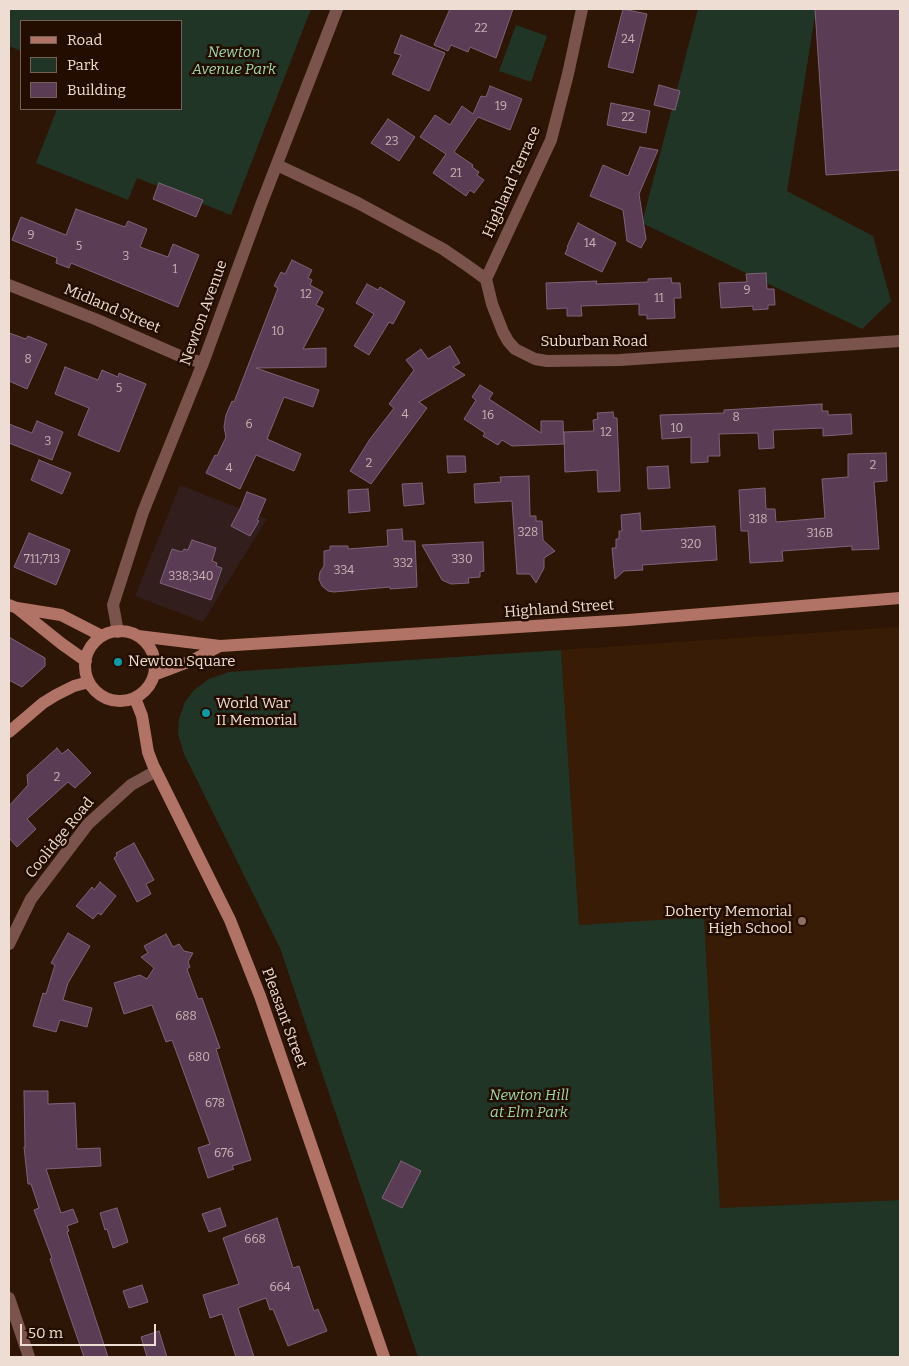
<!DOCTYPE html>
<style>
body{margin:0}
#map{position:relative;width:909px;height:1366px;overflow:hidden;background:#2d1605;font-family:Bitter,serif}
canvas{display:block}
.frame{position:absolute;inset:0;border:10px solid #eeddd2;pointer-events:none}
.legend{position:absolute;left:20px;top:20px;width:162px;height:90px;box-sizing:border-box;background:#230d00;border:1px solid #746054;margin:0;padding:6px 9px;list-style:none;font-size:15px;color:#eeddd2}
.legend li{display:flex;align-items:center;gap:10px;height:25px}
.legend b{width:25px;border:1px solid #746054}
.scale{position:absolute;left:20px;top:1324px;width:136px;height:22px;box-sizing:border-box;border:2px solid #eeddd2;border-top:0;padding-left:6px;font-size:15px;line-height:18px;white-space:nowrap;color:#eeddd2;-webkit-text-stroke:4px #230d00;paint-order:stroke}
</style>
<div id="map">
<canvas width="909" height="1366"></canvas>
<div class="frame"></div>
<ul class="legend">
<li><b style="height:6px;background:#b07365"></b>Road</li>
<li><b style="height:14px;background:#203525"></b>Park</li>
<li><b style="height:14px;background:#5b3c55"></b>Building</li>
</ul>
<div class="scale">50 m</div>
</div>
<script>
const ctx = document.querySelector('canvas').getContext('2d');
ctx.lineJoin = 'round';
function fillPath(path, color) {
  ctx.fillStyle = color;
  ctx.fill(path, 'evenodd');
}
function poly(rows) {
  const path = new Path2D();
  for (const r of rows) {
    if (r.length === 3) {
      path.moveTo(r[0] + r[2], r[1]);
      path.arc(r[0], r[1], r[2], 0, 2 * Math.PI);
      continue;
    }
    path.moveTo(r[0], r[1]);
    for (let i = 2; i < r.length; i += 2) path.lineTo(r[i], r[i + 1]);
  }
  return path;
}
function strokePath(path, color, width, dash) {
  ctx.strokeStyle = color;
  ctx.lineWidth = width;
  ctx.lineCap = dash ? 'butt' : 'round';
  ctx.setLineDash(dash || []);
  ctx.stroke(path);
}
function write(font, color, halo, rows, align = 'center') {
  ctx.font = font + ' Bitter,serif';
  ctx.lineWidth = 5;
  ctx.setLineDash([]);
  ctx.textBaseline = 'middle';
  ctx.strokeStyle = halo;
  ctx.fillStyle = color;
  for (const [text, x, y, turn = 0] of rows) {
    ctx.save();
    ctx.translate(x, y);
    ctx.rotate((+turn || 0) * Math.PI / 180);
    ctx.textAlign = isNaN(turn) ? turn : align;
    if (halo) ctx.strokeText(text, 0, 0);
    ctx.fillText(text, 0, 0);
    ctx.restore();
  }
}
const commercial = poly([
 [180,485,267,519,203,622,135,596]
]);
const built = poly([
 [900,627,900,1200,720,1208,704,918,579,925,561,650]
]);
const green = poly([
 [9,9,311,9,231,215,137,178,128,200,36,163,57,109,181,109,181,21,21,21,21,51,9,46],
 [698,9,816,9,787,191,873,236,891,301,862,329,642,223],
 [516,25,547,36,531,82,499,71],
 [561,650,579,925,704,917,720,1208,900,1200,900,1357,418,1357,280,948,184,754,178,734,179,719,185,702,194,690,209,679,229,672]
]);
const building = poly([
 [450,9,513,9,496,58,470,47,468,52,451,45,448,51,434,45,450,9],
 [623,9,647,14,633,73,608,67,623,9],
 [815,9,900,9,900,170,826,175,815,9],
 [401,35,445,53,429,91,392,74,401,55,394,53,401,35],
 [659,85,680,91,675,110,654,105,659,85],
 [490,86,522,99,510,130,478,117,454,152,473,165,472,167,479,172,477,175,484,180,474,193,470,190,466,196,433,173,446,154,420,137,435,115,450,125,462,106,473,114,481,96,486,97,490,86],
 [611,103,650,111,646,133,607,125,611,103],
 [388,119,415,137,399,161,371,143,388,119],
 [640,147,658,150,639,194,646,239,641,248,627,241,623,210,590,196,603,165,628,176,640,147],
 [159,183,203,200,196,217,153,199,159,183],
 [76,209,125,227,128,221,147,229,140,247,168,257,173,244,199,255,178,307,71,263,69,268,56,263,57,258,12,240,21,217,66,235,76,209],
 [578,223,616,243,602,272,565,254,568,247,567,247,578,223],
 [292,260,312,270,308,278,312,280,310,285,323,292,316,305,324,309,303,349,326,348,326,367,256,368,319,390,313,407,284,397,267,439,301,454,294,471,256,455,240,489,206,473,215,455,217,456,226,437,224,427,226,415,232,401,234,402,278,288,274,286,281,272,285,274,292,260],
 [766,273,767,289,774,289,775,305,768,305,768,309,753,310,753,306,721,308,719,283,747,282,746,274,766,273],
 [671,278,672,283,680,283,681,298,674,298,675,318,647,319,647,315,639,315,639,304,581,306,582,316,567,316,567,308,547,309,546,283,597,281,596,284,648,282,648,279,671,278],
 [367,284,378,290,380,287,405,302,393,324,389,322,369,355,354,346,374,314,356,303,367,284],
 [9,333,26,339,28,336,47,344,27,389,9,381,9,333],
 [450,346,460,363,453,367,465,375,419,402,427,408,371,484,350,471,370,439,394,408,389,404,414,370,406,360,421,349,428,359,450,346],
 [65,367,98,380,102,370,118,377,119,373,146,384,119,452,78,435,89,408,55,394,65,367],
 [480,385,493,393,489,399,541,433,541,421,563,421,564,444,512,446,502,440,498,445,483,436,485,433,464,419,476,400,472,397,480,385],
 [822,404,822,411,828,411,828,415,851,414,852,434,823,436,823,428,773,430,774,448,759,449,758,433,719,434,720,456,708,456,708,462,691,463,691,437,662,439,660,415,724,413,724,410,822,404],
 [613,412,614,418,617,418,620,491,598,492,597,470,565,472,564,432,594,431,593,420,598,419,597,413,613,412],
 [37,421,63,432,52,460,9,443,9,424,32,433,37,421],
 [886,453,887,481,874,482,879,549,852,550,852,546,782,551,783,561,750,563,748,531,741,531,739,490,765,488,766,509,775,509,776,522,825,518,822,479,848,477,848,454,886,453],
 [447,456,465,456,466,472,448,473,447,456],
 [39,460,71,473,62,494,31,480,39,460],
 [668,466,670,488,648,489,647,467,668,466],
 [529,476,530,516,536,516,536,521,542,521,543,540,555,551,544,558,544,568,536,583,530,574,517,574,512,501,475,503,474,484,501,482,500,477,529,476],
 [422,483,424,504,404,506,402,484,422,483],
 [368,489,370,511,349,513,348,490,368,489],
 [247,492,266,499,257,520,259,521,250,536,231,526,240,509,247,492],
 [640,513,641,531,715,526,717,560,642,565,643,570,624,571,615,579,612,548,616,548,616,539,619,539,619,531,622,531,621,515,640,513],
 [402,529,403,541,415,541,417,587,390,589,390,587,334,592,328,591,322,586,319,579,320,572,324,566,324,551,330,550,330,546,348,546,348,549,388,546,387,530,402,529],
 [29,533,70,550,56,585,14,567,29,533],
 [192,540,216,548,212,561,217,563,216,566,222,568,211,600,160,583,172,549,182,552,184,549,188,550,192,540],
 [483,542,484,571,480,572,480,577,468,578,469,583,451,584,442,580,422,545,483,542],
 [9,637,45,658,45,666,22,687,9,680,9,637],
 [57,748,62,754,68,749,91,773,75,788,68,782,27,819,36,829,17,847,9,838,9,806,28,785,27,775,57,748],
 [134,843,154,880,146,884,151,894,137,902,114,858,117,856,116,853,134,843],
 [100,882,116,896,101,915,98,913,93,919,76,906,92,887,94,890,100,882],
 [68,933,90,946,68,983,63,1000,92,1008,87,1027,60,1020,56,1032,33,1026,43,993,46,994,55,965,51,963,68,933],
 [166,934,173,947,179,944,184,951,193,953,188,962,190,967,187,969,198,999,202,998,220,1048,216,1049,251,1160,232,1166,234,1169,208,1178,198,1148,210,1144,172,1040,166,1042,152,1005,124,1014,114,983,140,975,147,979,154,968,141,957,148,953,144,946,166,934],
 [24,1091,48,1091,48,1104,75,1103,77,1149,100,1148,101,1166,46,1169,61,1213,73,1209,78,1222,67,1226,69,1231,67,1232,108,1357,84,1357,50,1259,52,1258,34,1210,39,1208,31,1184,28,1184,24,1147,25,1147,24,1091],
 [401,1161,421,1171,402,1208,382,1198,401,1161],
 [117,1208,128,1242,113,1248,107,1229,105,1230,100,1213,117,1208],
 [220,1208,226,1226,209,1232,202,1214,220,1208],
 [277,1218,293,1268,299,1266,314,1311,318,1309,327,1331,288,1346,273,1309,270,1310,266,1298,238,1308,254,1357,236,1357,222,1314,210,1318,203,1295,239,1284,223,1238,277,1218],
 [142,1285,148,1302,129,1308,123,1291,142,1285],
 [159,1331,167,1357,147,1357,141,1337,159,1331]
]);
const street = poly([
 [277,165,358,203,443,249,465,264,486,279,492,304,503,332,508,341,515,349,535,359,547,361,620,360,900,341],
 [486,279,551,140,568,74,582,9],
 [9,285,95,319,180,356,203,363],
 [118,632,113,605,143,512,203,363,261,205,337,9],
 [9,944,31,899,88,824,131,785,156,771],
 [9,1298,29,1357]
]);
const secondary = poly([
 [9,605,17,608,61,615,102,636],
 [17,608,62,644,86,661],
 [120,666,35],
 [138,636,220,646,628,620,900,598],
 [154,675,191,661,220,646],
 [135,698,142,716,148,752,153,765,230,920,260,996,384,1357],
 [9,732,43,703,56,695,74,686,89,682]
]);
const markers = [
 [118,662,5,"#0f9aa8"],
 [206,713,5,"#0f9aa8"],
 [802,921,5,"#8d6e63"]
];
const numberNames = [
 ["22",481,29],
 ["24",628,40],
 ["19",501,107],
 ["22",628,118],
 ["23",392,142],
 ["21",456,174],
 ["9",31,236],
 ["14",590,244],
 ["5",79,247],
 ["3",126,257],
 ["1",175,270],
 ["9",747,291],
 ["12",306,295],
 ["11",659,299],
 ["10",278,332],
 ["8",28,360],
 ["5",119,389],
 ["4",405,415],
 ["16",488,416],
 ["8",736,418],
 ["6",249,425],
 ["10",677,429],
 ["12",606,433],
 ["3",48,442],
 ["2",369,464],
 ["2",873,466],
 ["4",229,469],
 ["318",758,520],
 ["328",528,533],
 ["316B",820,534],
 ["320",691,545],
 ["711;713",42,560],
 ["330",462,560],
 ["332",403,564],
 ["334",344,571],
 ["338;340",191,577],
 ["2",57,778],
 ["688",186,1017],
 ["680",199,1058],
 ["678",215,1104],
 ["676",224,1154],
 ["668",255,1240],
 ["664",280,1288]
];
const parkNames = [
 ["Newton",234,53],
 ["Avenue Park",234,70],
 ["Newton Hill",529,1096],
 ["at Elm Park",529,1113]
];
const streetNames = [
 ["Highland Terrace",512,182,-66],
 ["Midland Street",112,309,23],
 ["Newton Avenue",204,313,-70],
 ["Suburban Road",594,342],
 ["Highland Street",559,609,-4],
 ["Coolidge Road",60,838,-51],
 ["Pleasant Street",284,1018,70]
];
const poiNames = [
 ["Newton Square",128,662],
 ["World War",216,704],
 ["II Memorial",216,721],
 ["Doherty Memorial",792,912,"right"],
 ["High School",792,929,"right"]
];
fillPath(commercial, '#311e1d');
fillPath(built, '#391c05');
fillPath(green, '#203525');
fillPath(building, '#5b3c55');
strokePath(building, '#7e6378', 1);
strokePath(street, '#7a544c', 12);
strokePath(secondary, '#b07365', 12);
for (const [x, y, r, color] of markers) {
  const dot = new Path2D();
  dot.arc(x, y, r, 0, 2 * Math.PI);
  ctx.fillStyle = color;
  ctx.fill(dot);
  strokePath(dot, '#230d00', 2);
}
write('12px', '#c9b5b3', null, numberNames);
write('italic 15px', '#9cd7a9', '#230d00', parkNames);
write('15px', '#eeddd2', '#230d00', streetNames);
write('15px', '#eeddd2', '#230d00', poiNames, 'left');
</script>
